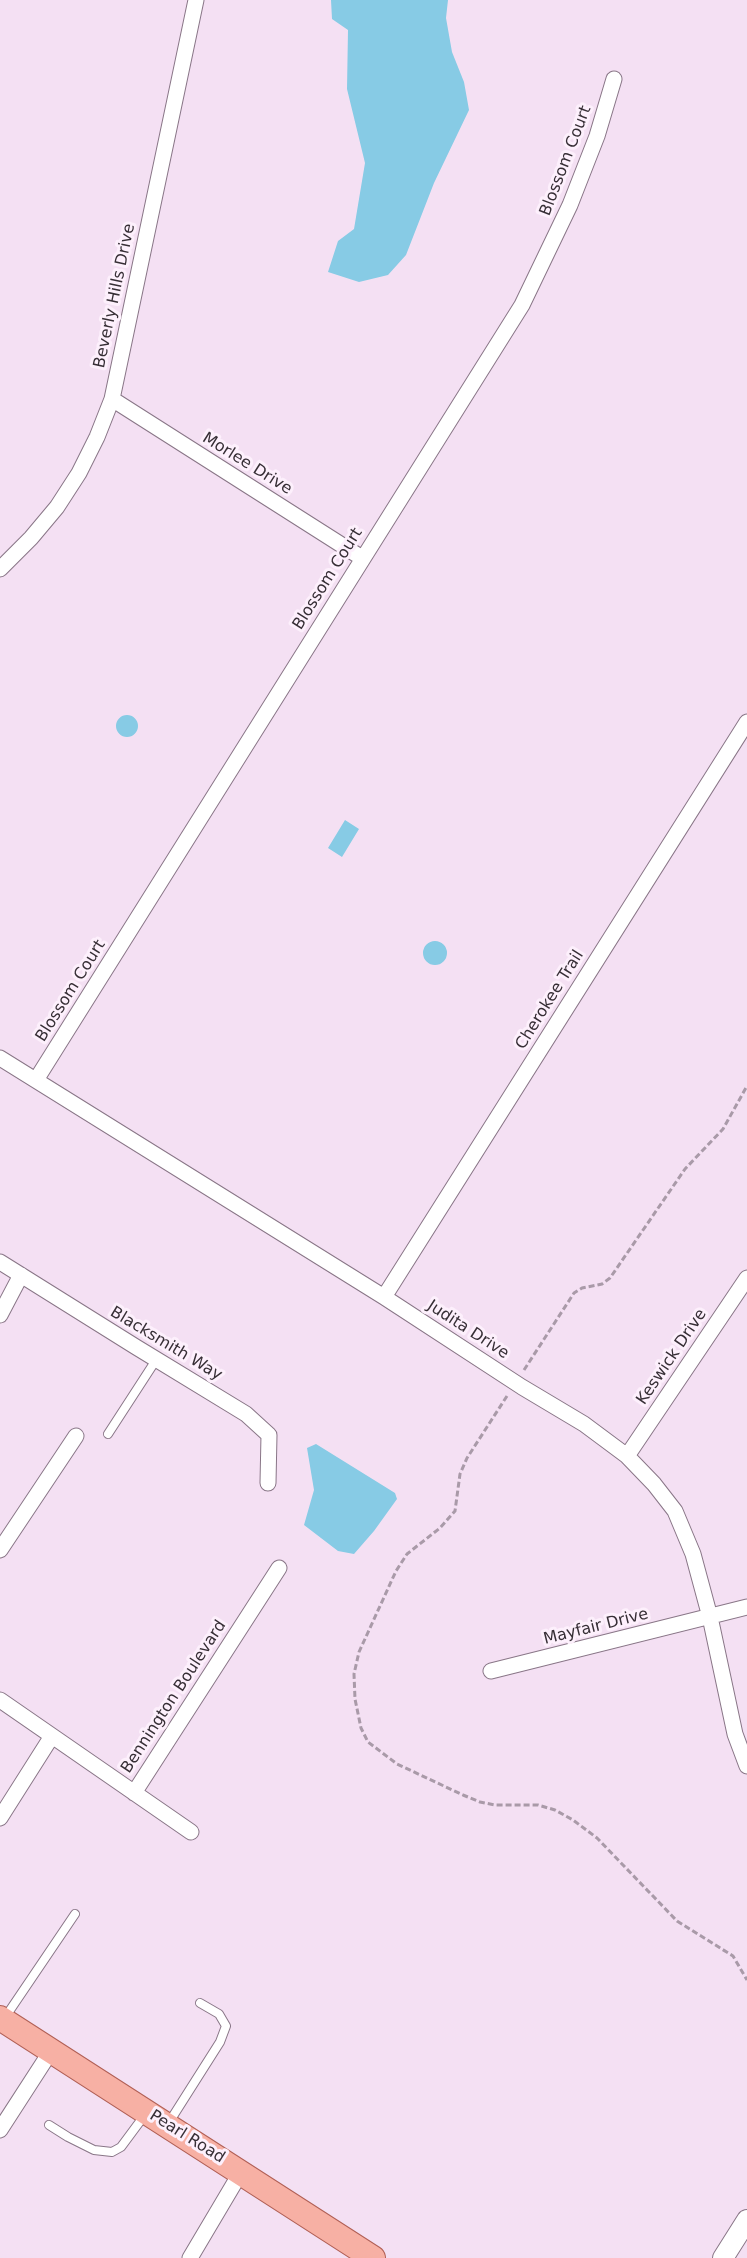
<!DOCTYPE html>
<style>
body{margin:0}
canvas{display:block;background:#f4e0f3}
</style>
<canvas width="747" height="2258"></canvas>
<script>
const ctx = document.querySelector('canvas').getContext('2d');
ctx.lineJoin = 'round';
function fillPath(path, color) {
  ctx.fillStyle = color;
  ctx.fill(path, 'evenodd');
}
function poly(rows) {
  const path = new Path2D();
  for (const r of rows) {
    if (r.length === 3) {
      path.moveTo(r[0] + r[2], r[1]);
      path.arc(r[0], r[1], r[2], 0, 2 * Math.PI);
      continue;
    }
    path.moveTo(r[0], r[1]);
    for (let i = 2; i < r.length; i += 2) path.lineTo(r[i], r[i + 1]);
  }
  return path;
}
function strokePath(path, color, width, dash) {
  ctx.strokeStyle = color;
  ctx.lineWidth = width;
  ctx.lineCap = dash ? 'butt' : 'round';
  ctx.setLineDash(dash || []);
  ctx.stroke(path);
}
function write(font, color, halo, rows, align = 'center') {
  ctx.font = font + ' "DejaVu Sans",sans-serif';
  ctx.lineWidth = 6;
  ctx.setLineDash([]);
  ctx.textBaseline = 'middle';
  ctx.strokeStyle = halo;
  ctx.fillStyle = color;
  for (const [text, x, y, turn = 0] of rows) {
    ctx.save();
    ctx.translate(x, y);
    ctx.rotate((+turn || 0) * Math.PI / 180);
    ctx.textAlign = isNaN(turn) ? turn : align;
    if (halo) ctx.strokeText(text, 0, 0);
    ctx.fillText(text, 0, 0);
    ctx.restore();
  }
}
const water = poly([
 [331,0,448,0,446,18,452,52,464,82,469,110,434,183,406,255,388,275,359,282,328,272,338,241,354,229,365,163,347,89,348,30,332,19],
 [127,726,11],
 [345,820,359,829,342,857,328,848],
 [435,953,12],
 [316,1444,395,1493,397,1499,374,1531,354,1554,338,1551,304,1525,314,1490,307,1448]
]);
const path = poly([
 [524,1370,574,1293,582,1288,602,1284,610,1278,685,1169,723,1129,747,1086],
 [507,1396,467,1458,460,1474,455,1511,440,1528,407,1554,396,1571,359,1652,354,1674,355,1699,361,1728,368,1742,397,1764,463,1795,480,1802,495,1805,538,1805,555,1810,573,1820,597,1838,677,1921,733,1956,747,1980]
]);
const service = poly([
 [108,1434,156,1360],
 [4,2019,75,1914],
 [168,2124,220,2042,226,2026,219,2014,200,2003],
 [49,2125,68,2137,94,2150,112,2152,121,2147,144,2116]
]);
const minor = poly([
 [112,399,362,558],
 [0,569,31,538,57,507,79,473,97,437,112,399,196,0],
 [0,1058,384,1297,522,1387,584,1424,627,1456,654,1484,675,1511,693,1554,710,1617,735,1734,747,1766],
 [36,1080,522,305,570,205,597,136,614,79],
 [0,1262,136,1347,246,1414,269,1435,268,1483],
 [384,1297,747,722],
 [0,1315,21,1275],
 [627,1456,747,1278],
 [0,1550,76,1436],
 [491,1671,747,1607],
 [0,1700,191,1832],
 [134,1793,279,1568],
 [0,1818,52,1736],
 [0,2130,51,2051],
 [190,2258,241,2172]
]);
const tertiary = poly([
 [723,2258,747,2220]
]);
const primary = poly([
 [0,2018,373,2258]
]);
const streetNames = [
 ["Blossom Court",566,161,-69],
 ["Beverly Hills Drive",115,296,-78],
 ["Morlee Drive",247,464,32],
 ["Blossom Court",328,579,-58],
 ["Blossom Court",71,991,-58],
 ["Cherokee Trail",550,1000,-58],
 ["Judita Drive",468,1330,33],
 ["Blacksmith Way",166,1344,31],
 ["Keswick Drive",672,1357,-56],
 ["Mayfair Drive",596,1627,-14],
 ["Bennington Boulevard",174,1697,-57],
 ["Pearl Road",187,2137,32]
];
fillPath(water, '#87cbe5');
strokePath(service, '#897687', 10);
strokePath(minor, '#897687', 17);
strokePath(tertiary, '#897687', 22);
strokePath(primary, '#b16056', 26);
strokePath(path, '#a99aa8', 3, [6, 3]);
strokePath(service, '#fff', 8);
strokePath(minor, '#fff', 15);
strokePath(tertiary, '#fff', 20);
strokePath(primary, '#f7b0a4', 24);
write('16px', '#372f36', '#fdf0fc', streetNames);
</script>
